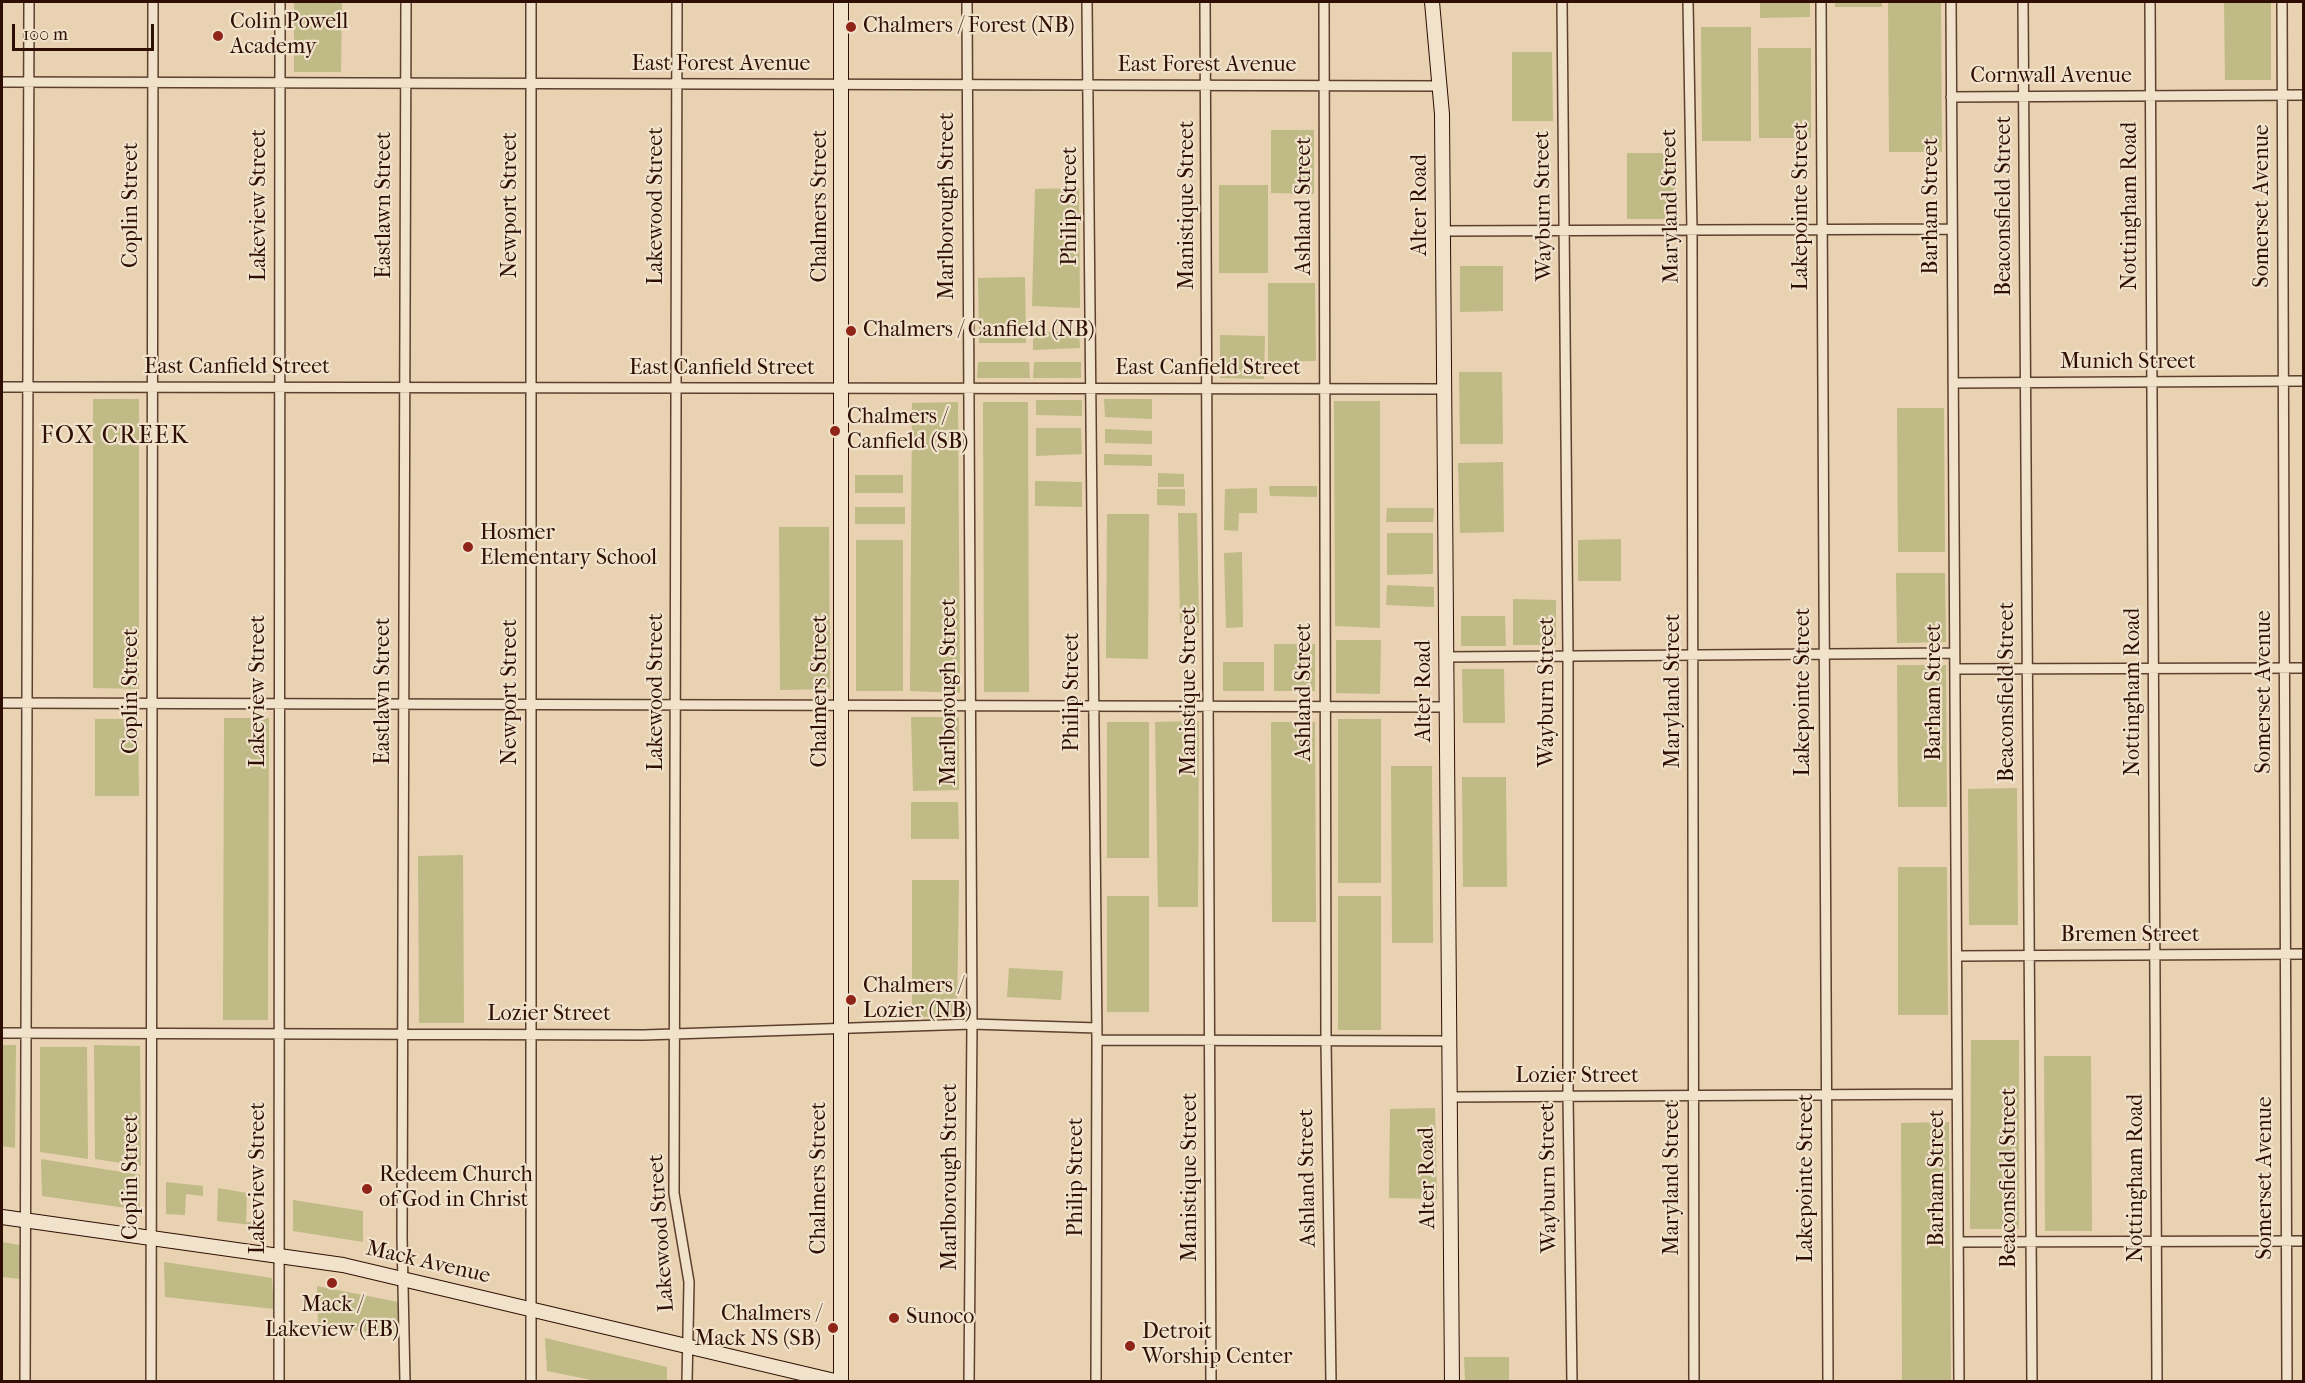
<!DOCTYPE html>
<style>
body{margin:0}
#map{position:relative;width:2305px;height:1383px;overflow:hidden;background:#e9d2b1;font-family:"IM FELL French Canon",serif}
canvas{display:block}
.frame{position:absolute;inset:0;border:3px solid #2f0f03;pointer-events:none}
.scale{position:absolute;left:12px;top:24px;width:142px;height:27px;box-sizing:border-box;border:3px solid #2f0f03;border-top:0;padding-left:8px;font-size:18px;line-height:21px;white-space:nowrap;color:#2f0f03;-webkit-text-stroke:4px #f1e2cc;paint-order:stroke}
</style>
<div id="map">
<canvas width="2305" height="1383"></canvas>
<div class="frame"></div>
<div class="scale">100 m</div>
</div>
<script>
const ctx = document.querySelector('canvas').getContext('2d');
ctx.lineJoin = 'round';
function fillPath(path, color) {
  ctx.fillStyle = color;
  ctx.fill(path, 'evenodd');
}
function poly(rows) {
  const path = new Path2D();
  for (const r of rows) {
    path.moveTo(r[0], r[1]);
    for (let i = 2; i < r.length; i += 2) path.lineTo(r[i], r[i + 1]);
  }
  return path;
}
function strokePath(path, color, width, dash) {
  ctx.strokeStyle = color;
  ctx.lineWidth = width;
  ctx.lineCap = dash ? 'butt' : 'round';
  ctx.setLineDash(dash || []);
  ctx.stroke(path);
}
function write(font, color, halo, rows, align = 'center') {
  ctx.font = font + ' "IM FELL French Canon",serif';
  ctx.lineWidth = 4.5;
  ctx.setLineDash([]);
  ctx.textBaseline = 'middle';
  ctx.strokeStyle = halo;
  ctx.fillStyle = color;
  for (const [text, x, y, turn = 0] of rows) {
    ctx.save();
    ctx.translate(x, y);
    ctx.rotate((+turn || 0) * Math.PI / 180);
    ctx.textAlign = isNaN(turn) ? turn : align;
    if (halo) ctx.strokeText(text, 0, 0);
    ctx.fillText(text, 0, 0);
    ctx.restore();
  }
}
const green = poly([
 [294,2,342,2,341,72,294,72],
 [1760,2,1810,2,1810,17,1760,18],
 [1835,2,1882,2,1882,7,1835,7],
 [1888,2,1941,2,1942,152,1889,152],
 [2224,2,2271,2,2271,80,2225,80],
 [1701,27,1751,27,1751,141,1702,141],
 [1758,48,1811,48,1811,138,1759,138],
 [1512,52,1552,52,1553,121,1512,121],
 [1271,130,1314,130,1314,194,1271,193],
 [1627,153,1676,153,1676,219,1627,219],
 [1219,185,1268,185,1268,273,1219,273],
 [1079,188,1080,308,1032,306,1035,189],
 [1460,266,1503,266,1503,311,1460,312],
 [1025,277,1026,343,979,343,978,278],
 [1268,283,1315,283,1316,361,1268,362],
 [1033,332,1079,332,1080,348,1033,350],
 [1220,335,1265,336,1264,379,1220,378],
 [978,362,1029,362,1030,378,977,378],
 [1034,362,1081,362,1081,378,1033,378],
 [1459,372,1502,372,1503,444,1460,444],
 [93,399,139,399,139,689,93,688],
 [1104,399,1152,399,1152,419,1105,417],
 [1036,400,1082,400,1082,416,1036,415],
 [1334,401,1380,401,1380,628,1335,626],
 [958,402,960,693,910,691,912,403],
 [983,402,1028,402,1029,692,984,692],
 [1897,408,1944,408,1945,552,1898,552],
 [1036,428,1081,428,1082,454,1036,456],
 [1105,429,1152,431,1152,444,1105,443],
 [1104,454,1152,455,1152,466,1104,465],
 [1503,462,1504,532,1460,533,1458,463],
 [1158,473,1184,474,1184,487,1158,487],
 [855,475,903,475,903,493,855,493],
 [1035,481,1082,482,1082,507,1035,506],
 [1269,486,1317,486,1317,497,1270,496],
 [1257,488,1257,513,1239,513,1238,531,1224,530,1225,489],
 [1157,489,1185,489,1185,506,1157,505],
 [855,507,905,507,905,524,855,524],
 [1387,508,1434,508,1433,522,1386,522],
 [1178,513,1197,513,1199,623,1180,623],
 [1107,514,1149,514,1148,659,1106,658],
 [779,527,829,527,830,689,780,690],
 [1387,533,1433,533,1433,574,1387,575],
 [1621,539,1621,581,1578,581,1578,540],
 [856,540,903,540,903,691,856,691],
 [1242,552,1243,627,1226,628,1224,553],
 [1896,573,1945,573,1946,642,1897,643],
 [1387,585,1434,587,1434,607,1386,605],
 [1513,599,1556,600,1556,645,1513,645],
 [1461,616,1505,616,1506,646,1461,646],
 [1336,640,1381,640,1380,694,1336,693],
 [1274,644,1315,644,1315,691,1274,691],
 [1223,662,1264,662,1264,691,1223,691],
 [1897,665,1946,665,1947,807,1898,807],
 [1462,669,1504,669,1505,723,1463,723],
 [911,717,959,717,959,790,913,791],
 [224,718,269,718,268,1020,223,1020],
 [95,719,138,719,139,796,95,796],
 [1338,719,1381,719,1381,883,1338,883],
 [1199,721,1198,907,1158,907,1155,722],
 [1107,722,1149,722,1149,858,1107,858],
 [1271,722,1315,722,1316,922,1272,922],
 [1391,766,1432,766,1433,943,1392,943],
 [1462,777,1506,777,1507,887,1463,887],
 [2017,788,2018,925,1969,925,1968,789],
 [911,802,958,802,959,839,911,839],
 [463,855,464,1023,419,1023,418,856],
 [1898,867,1947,867,1948,1015,1898,1015],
 [912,880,959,880,957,1016,912,1017],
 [1107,896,1149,896,1149,1012,1107,1012],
 [1338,896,1381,896,1381,1030,1338,1030],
 [1009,968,1063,971,1061,1000,1007,997],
 [1971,1040,2019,1040,2019,1229,1970,1229],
 [2,1045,16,1045,15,1148,2,1146],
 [94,1045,140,1046,141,1166,95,1159],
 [40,1047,87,1047,88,1159,40,1152],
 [2044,1056,2091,1056,2092,1231,2045,1231],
 [1435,1108,1437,1199,1389,1198,1390,1109],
 [1949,1122,1951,1381,1902,1381,1901,1123],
 [41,1159,140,1175,140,1210,42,1196],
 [166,1182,203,1186,203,1196,186,1194,185,1215,166,1214],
 [218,1188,247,1193,246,1222,252,1222,252,1225,217,1221],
 [293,1200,363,1211,363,1242,293,1231],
 [2,1242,20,1245,20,1279,2,1277],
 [164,1262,272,1278,274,1309,165,1297],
 [317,1286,398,1302,401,1307,400,1338,318,1324],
 [545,1338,667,1367,667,1381,596,1381,547,1371],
 [1464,1357,1509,1357,1509,1381,1465,1381]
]);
const street = poly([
 [677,2,674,1193,689,1282,687,1382],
 [967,2,972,1024,969,1382],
 [1087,2,1097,1040,1096,1382],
 [1205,2,1211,1382],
 [1324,2,1326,1041,1331,1382],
 [1562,2,1568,656,1568,1096,1572,1382],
 [1688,2,1692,230,1694,1382],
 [1821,2,1828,1382],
 [1951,2,1959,1382],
 [2023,2,2032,1382],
 [2150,2,2157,1382],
 [2282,2,2287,1382],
 [2,82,1441,86],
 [1951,97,2304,95],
 [1443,231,1952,229],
 [1953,383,2304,381],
 [2,387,1443,389],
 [1445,657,1954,653],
 [1955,669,2304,668],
 [2,703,1446,707],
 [1957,956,2304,954],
 [2,1033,644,1035,972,1024,1097,1028],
 [1097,1040,1448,1041],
 [1448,1097,1957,1094],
 [1958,1242,2304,1241],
 [25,1382,29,2],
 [151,1382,153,2],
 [279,1382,280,2],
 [405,1382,402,1237,406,2],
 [531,1382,531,2]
]);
const secondary = poly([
 [1432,2,1442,114,1452,1382],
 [2,1217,343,1265,839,1382],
 [841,1382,841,2]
]);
const markers = [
 [851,27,6,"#8f2418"],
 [218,36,6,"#8f2418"],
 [851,331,6,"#8f2418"],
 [835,431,6,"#8f2418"],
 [468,547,6,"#8f2418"],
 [851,1000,6,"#8f2418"],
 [367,1189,6,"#8f2418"],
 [332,1283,6,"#8f2418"],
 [894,1318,6,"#8f2418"],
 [833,1328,6,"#8f2418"],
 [1130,1346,6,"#8f2418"]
];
const poiNames = [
 ["Colin Powell",230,23],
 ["Academy",230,48],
 ["Chalmers / Forest (NB)",863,27],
 ["Chalmers / Canfield (NB)",863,331],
 ["Chalmers /",847,418],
 ["Canfield (SB)",847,443],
 ["Hosmer",480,534],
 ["Elementary School",480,559],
 ["Chalmers /",863,987],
 ["Lozier (NB)",863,1012],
 ["Redeem Church",379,1176],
 ["of God in Christ",379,1201],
 ["Mack /",332,1306,"center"],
 ["Lakeview (EB)",332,1331,"center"],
 ["Chalmers /",821,1315,"right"],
 ["Mack NS (SB)",821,1340,"right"],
 ["Sunoco",906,1318],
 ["Detroit",1142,1333],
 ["Worship Center",1142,1358]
];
const streetNames = [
 ["East Forest Avenue",721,65],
 ["East Forest Avenue",1207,66],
 ["Cornwall Avenue",2051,77],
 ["Coplin Street",132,205,-90],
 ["Lakeview Street",260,205,-90],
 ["Eastlawn Street",385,205,-90],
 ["Newport Street",511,205,-90],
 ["Manistique Street",1188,205,-90],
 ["Alter Road",1421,205,-90],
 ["Lakewood Street",657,206,-90],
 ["Chalmers Street",821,206,-90],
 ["Marlborough Street",948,206,-90],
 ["Philip Street",1071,206,-90],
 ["Ashland Street",1305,206,-90],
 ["Wayburn Street",1544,206,-91],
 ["Maryland Street",1671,206,-91],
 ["Lakepointe Street",1802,206,-90],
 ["Barham Street",1932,206,-90],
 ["Beaconsfield Street",2005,206,-90],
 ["Nottingham Road",2131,206,-90],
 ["Somerset Avenue",2263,206,-90],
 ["Munich Street",2128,363],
 ["East Canfield Street",237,368],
 ["East Canfield Street",722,369],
 ["East Canfield Street",1208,369],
 ["Coplin Street",132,691,-90],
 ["Lakeview Street",259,691,-90],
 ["Eastlawn Street",384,691,-90],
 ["Chalmers Street",821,691,-90],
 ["Manistique Street",1190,691,-90],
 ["Alter Road",1425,691,-90],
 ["Maryland Street",1674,691,-90],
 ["Newport Street",511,692,-90],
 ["Lakewood Street",657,692,-90],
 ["Marlborough Street",950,692,-90],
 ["Philip Street",1073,692,-90],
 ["Ashland Street",1305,692,-90],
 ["Wayburn Street",1548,692,-90],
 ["Lakepointe Street",1804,692,-90],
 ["Barham Street",1935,692,-90],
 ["Beaconsfield Street",2008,692,-90],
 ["Nottingham Road",2134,692,-90],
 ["Somerset Avenue",2265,692,-90],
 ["Bremen Street",2130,936],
 ["Lozier Street",549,1015],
 ["Lozier Street",1577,1077],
 ["Coplin Street",132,1177,-90],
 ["Marlborough Street",951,1177,-90],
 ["Philip Street",1077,1177,-90],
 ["Manistique Street",1191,1177,-90],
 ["Lakeview Street",259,1178,-90],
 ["Chalmers Street",820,1178,-90],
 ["Ashland Street",1308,1178,-91],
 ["Alter Road",1428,1178,-91],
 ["Wayburn Street",1549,1178,-91],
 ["Maryland Street",1673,1178,-90],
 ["Lakepointe Street",1807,1178,-90],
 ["Barham Street",1938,1178,-90],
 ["Beaconsfield Street",2010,1178,-90],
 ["Nottingham Road",2137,1178,-90],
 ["Somerset Avenue",2266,1178,-90],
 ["Lakewood Street",662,1233,-94],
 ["Mack Avenue",428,1263,13]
];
const neighbourhoodNames = [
 ["FOX CREEK",115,437]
];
fillPath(green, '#bfba86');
strokePath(street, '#5e402e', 12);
strokePath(secondary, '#2f0f03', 16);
strokePath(street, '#f1e2cc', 9);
strokePath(secondary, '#f1e2cc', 14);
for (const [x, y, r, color] of markers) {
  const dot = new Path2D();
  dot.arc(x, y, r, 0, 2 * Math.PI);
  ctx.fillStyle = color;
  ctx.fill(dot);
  strokePath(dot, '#f1e2cc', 2);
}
write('22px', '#2f0f03', '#f1e2cc', poiNames, 'left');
write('22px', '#2f0f03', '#f1e2cc', streetNames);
ctx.letterSpacing = '1.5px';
write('24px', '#2f0f03', '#f1e2cc', neighbourhoodNames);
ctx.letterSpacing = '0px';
</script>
